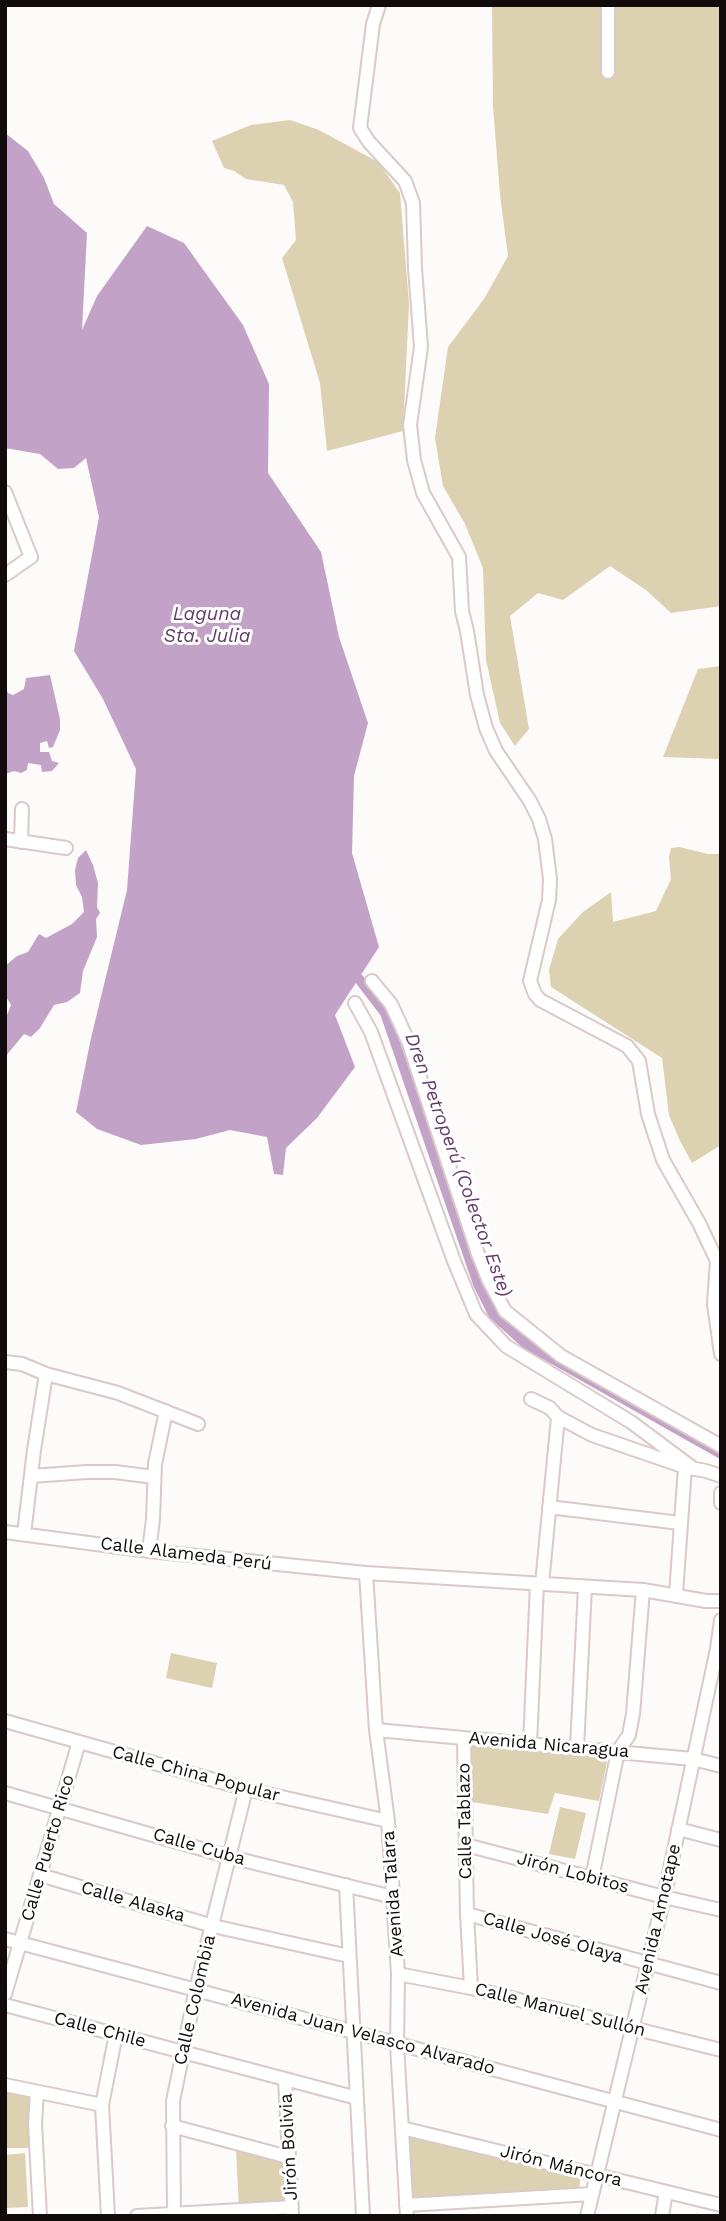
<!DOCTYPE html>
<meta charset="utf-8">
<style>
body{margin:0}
#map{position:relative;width:726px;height:2221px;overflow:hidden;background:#fdfafa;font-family:"Work Sans",sans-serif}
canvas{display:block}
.frame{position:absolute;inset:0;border:7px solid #110c0b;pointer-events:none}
</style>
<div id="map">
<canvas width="726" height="2221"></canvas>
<div class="frame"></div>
</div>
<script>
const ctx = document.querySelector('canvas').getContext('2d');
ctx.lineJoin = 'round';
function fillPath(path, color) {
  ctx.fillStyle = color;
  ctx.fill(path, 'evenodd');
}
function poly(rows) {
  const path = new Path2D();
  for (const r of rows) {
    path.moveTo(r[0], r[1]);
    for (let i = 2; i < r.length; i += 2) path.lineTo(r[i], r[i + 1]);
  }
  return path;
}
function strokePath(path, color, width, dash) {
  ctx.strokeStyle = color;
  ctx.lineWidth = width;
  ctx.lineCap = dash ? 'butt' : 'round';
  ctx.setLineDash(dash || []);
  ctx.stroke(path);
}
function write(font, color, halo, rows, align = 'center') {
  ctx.font = font + ' "Work Sans",sans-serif';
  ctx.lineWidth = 6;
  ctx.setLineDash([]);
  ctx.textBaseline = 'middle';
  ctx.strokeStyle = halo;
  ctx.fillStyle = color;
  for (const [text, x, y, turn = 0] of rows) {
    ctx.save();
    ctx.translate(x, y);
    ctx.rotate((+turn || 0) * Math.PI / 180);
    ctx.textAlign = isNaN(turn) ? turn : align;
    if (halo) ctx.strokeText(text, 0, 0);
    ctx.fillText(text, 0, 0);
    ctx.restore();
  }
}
const green = poly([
 [492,5,721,5,721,606,671,613,646,590,610,566,563,600,538,593,510,616,529,729,515,746,500,723,486,660,483,568,465,524,443,486,435,438,448,347,484,299,508,256,500,195,493,106],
 [290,120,319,130,378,162,400,193,409,304,403,431,327,451,320,383,282,258,296,240,293,202,284,185,246,179,234,171,224,168,212,141,251,125],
 [721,666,721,759,663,757,698,669],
 [679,847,708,854,721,854,721,1145,692,1163,680,1141,669,1115,662,1058,551,987,549,970,558,939,583,912,611,892,613,922,656,911,671,879,669,857,671,848],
 [171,1653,217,1663,212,1688,166,1678],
 [472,1746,608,1757,599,1801,555,1793,548,1814,472,1802],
 [560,1807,586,1813,575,1859,549,1854],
 [5,2087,29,2091,30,2148,5,2148],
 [407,2134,581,2173,579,2191,409,2202],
 [236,2149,286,2159,288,2206,239,2208],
 [25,2153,28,2207,5,2208,5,2155]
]);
const water = poly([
 [5,133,28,151,44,178,54,204,87,233,82,330,97,296,147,226,184,243,243,325,269,384,268,473,321,552,339,637,368,723,354,776,352,853,379,947,335,1015,355,1067,317,1118,286,1148,283,1175,274,1174,267,1137,230,1130,196,1139,141,1145,97,1129,76,1112,91,1038,127,890,136,769,103,699,74,651,99,517,86,458,74,468,58,469,40,454,5,448],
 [50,675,60,719,60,730,53,747,49,748,47,741,40,743,40,752,49,752,52,761,59,763,52,771,42,772,41,765,28,763,27,770,21,773,14,771,5,774,5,687,8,693,13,695,24,689,26,678],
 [86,850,93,865,98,883,97,907,100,913,96,919,97,937,83,971,80,993,67,1002,54,1005,40,1028,31,1037,24,1034,5,1057,5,1020,11,1005,5,995,5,966,17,956,28,952,39,934,46,938,72,924,84,912,82,897,76,885,75,870,78,858]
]);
const canal = poly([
 [359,979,385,1013,478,1284,493,1314,526,1344,721,1454]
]);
const minor = poly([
 [379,5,373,24,360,128,369,142,405,181,413,203,415,268,421,347,410,425,414,460,423,493,459,557,462,611,467,631,477,695,486,728,496,751,530,801,539,819,545,839,550,879,549,900,530,981,535,994,540,1000,627,1046,639,1061,648,1114,663,1160,699,1223,717,1261,714,1304,721,1354],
 [608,72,608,5],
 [5,492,31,557,5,575],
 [5,839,66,848],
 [21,842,22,809],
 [372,981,391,1004,408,1041,478,1254,489,1281,505,1311,561,1356,721,1446],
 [355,1003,371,1032,454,1261,476,1314,506,1346,631,1422,694,1469],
 [5,1362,22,1364,46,1374,118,1393,198,1424],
 [531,1399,550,1408,558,1417,592,1435,685,1467,706,1471,721,1476],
 [31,1476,87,1472,115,1472,154,1477],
 [721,1493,721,1503],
 [549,1507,680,1523],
 [5,1532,149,1551,366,1573,643,1590,706,1601,721,1601],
 [24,1534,34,1450,46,1374],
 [149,1551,153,1519,155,1464,166,1411],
 [366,1573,376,1730,388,1821,393,1897,398,1974,397,2045,407,2216],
 [542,1584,558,1417],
 [676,1594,685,1467],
 [5,1721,246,1789,388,1821],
 [376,1730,693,1759,721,1766],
 [464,1738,467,1914,471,1988],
 [530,1744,537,1584],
 [577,1748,585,1587],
 [5,1793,230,1857,393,1897],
 [678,1829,721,1840],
 [466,1845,664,1897,721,1910],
 [40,1875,213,1926,349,1956],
 [592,1878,618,1751,629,1735,633,1714,643,1590],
 [346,1885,363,2216],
 [467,1914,721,1983],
 [5,1939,721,2130],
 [398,1974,471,1988,721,2050],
 [5,1994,79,1742],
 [5,2005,357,2098],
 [285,2079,292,2215],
 [5,2085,102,2105],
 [37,2092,35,2124,40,2216],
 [172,2126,288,2157],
 [402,2128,721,2205],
 [406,2205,592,2194],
 [174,2214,173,2101,196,1989,246,1789],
 [108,2216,102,2105,116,2034],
 [137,2216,292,2207],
 [587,2216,664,1897,717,1649,721,1620],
 [662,2216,666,2192]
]);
const streetNames = [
 ["Calle Alameda Perú",186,1554,7],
 ["Avenida Nicaragua",549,1745,5],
 ["Calle China Popular",196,1774,15],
 ["Calle Tablazo",465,1821,-91],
 ["Calle Cuba",199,1847,16],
 ["Calle Puerto Rico",48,1848,-74],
 ["Jirón Lobitos",573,1873,15],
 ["Avenida Talara",393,1894,-94],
 ["Calle Alaska",133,1902,16],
 ["Avenida Amotape",658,1919,-77],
 ["Calle José Olaya",553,1938,16],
 ["Calle Colombia",195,2000,-77],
 ["Calle Manuel Sullón",560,2010,14],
 ["Calle Chile",100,2030,15],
 ["Avenida Juan Velasco Alvarado",363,2034,15],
 ["Jirón Bolivia",289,2147,-93],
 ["Jirón Máncora",561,2166,14]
];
const waterNames = [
 ["Laguna",207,614],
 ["Sta. Julia",207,636],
 ["Dren Petroperú (Colector Este)",458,1165,70]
];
fillPath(green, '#dcd1b0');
fillPath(water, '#c2a2c6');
strokePath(canal, '#c2a2c6', 10);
strokePath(minor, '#d9cac8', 16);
strokePath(minor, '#fff', 12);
write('18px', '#110c0b', '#fff', streetNames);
write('italic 19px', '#643a6a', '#fff', waterNames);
</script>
